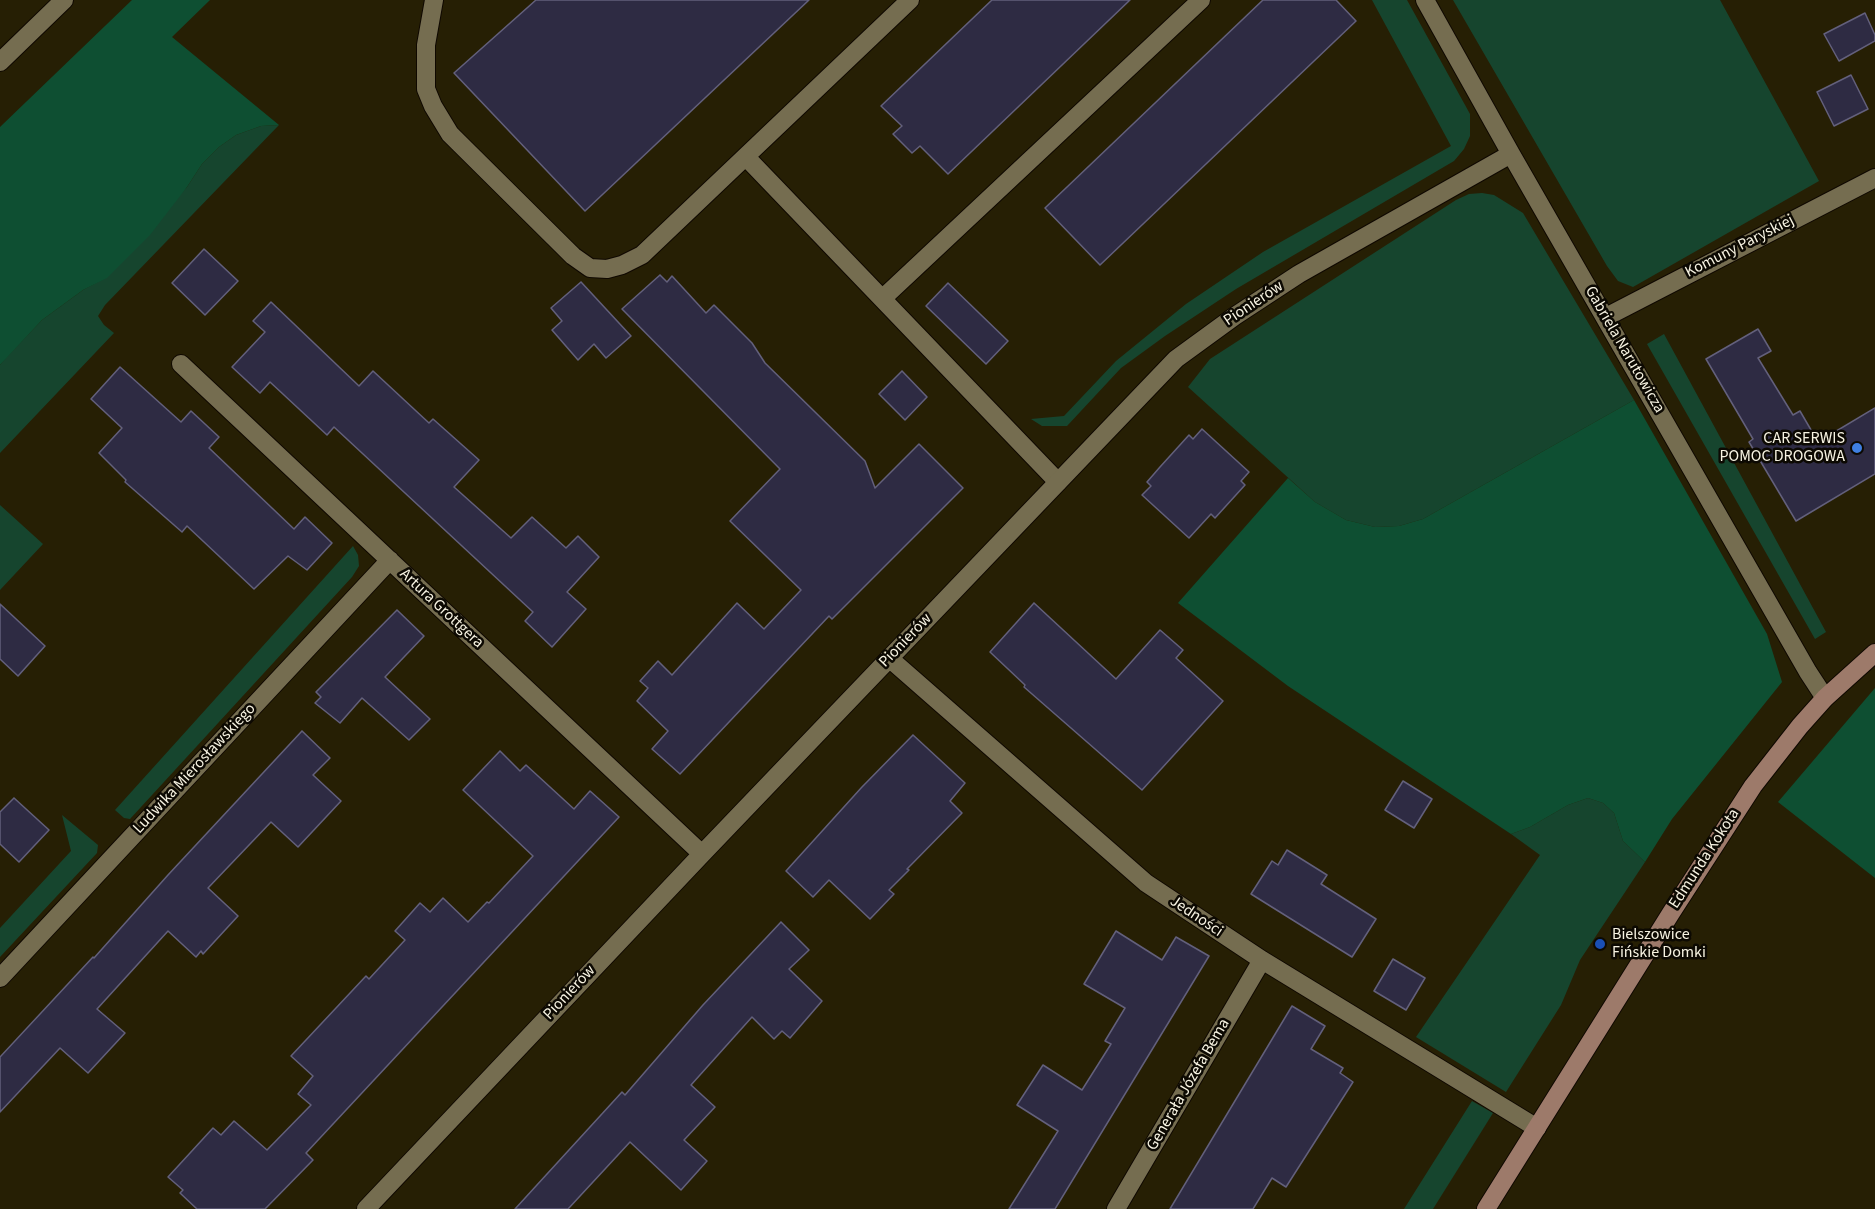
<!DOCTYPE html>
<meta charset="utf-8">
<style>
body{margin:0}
canvas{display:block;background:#261f04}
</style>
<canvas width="1875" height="1209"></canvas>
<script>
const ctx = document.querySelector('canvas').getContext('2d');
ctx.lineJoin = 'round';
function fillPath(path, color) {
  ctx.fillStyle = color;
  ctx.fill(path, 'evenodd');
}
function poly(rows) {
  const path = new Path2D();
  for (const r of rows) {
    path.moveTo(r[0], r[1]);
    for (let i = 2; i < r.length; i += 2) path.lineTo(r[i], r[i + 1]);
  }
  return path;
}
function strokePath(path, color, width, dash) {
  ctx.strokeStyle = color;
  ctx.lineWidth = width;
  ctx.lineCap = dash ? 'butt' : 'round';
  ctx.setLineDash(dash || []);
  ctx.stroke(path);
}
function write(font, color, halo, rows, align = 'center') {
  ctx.font = font + ' "Source Sans 3",sans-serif';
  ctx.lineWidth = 5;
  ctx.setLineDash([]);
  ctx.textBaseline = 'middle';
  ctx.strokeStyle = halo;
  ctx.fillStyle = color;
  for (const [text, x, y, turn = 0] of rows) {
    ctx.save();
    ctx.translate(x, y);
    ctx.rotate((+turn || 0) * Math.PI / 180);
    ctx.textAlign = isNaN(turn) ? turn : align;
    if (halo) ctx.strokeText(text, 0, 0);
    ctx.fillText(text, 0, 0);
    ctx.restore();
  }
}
const green = poly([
 [1372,0,1407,0,1470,114,1470,136,1464,149,1454,161,1236,289,1165,336,1121,368,1067,426,1042,426,1031,419,1064,416,1116,361,1186,304,1263,252,1451,146],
 [1453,0,1720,0,1819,181,1633,287,1618,281,1607,266],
 [279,125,105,305,98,316,104,325,114,333,0,453,0,365,6,358,42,320,83,290,107,277,187,187,202,164,219,147,236,135,261,126],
 [1482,193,1494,195,1523,213,1634,400,1423,519,1399,526,1375,527,1346,520,1315,502,1188,387,1210,359,1456,200,1469,194],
 [1664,334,1826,632,1815,639,1647,344],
 [0,505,43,544,0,590],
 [353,546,358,555,359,566,352,577,130,819,124,818,115,810],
 [1588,798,1603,803,1614,813,1623,841,1645,862,1580,960,1561,1005,1506,1092,1416,1037,1540,855,1511,834,1530,827,1568,805],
 [62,815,98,845,97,853,0,957,0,928,71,851],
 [1472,1101,1493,1113,1433,1209,1404,1209]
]);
const forest = poly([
 [132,0,210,0,172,37,279,125,261,126,236,135,219,147,202,164,187,187,150,235,107,278,83,290,42,320,0,365,0,127],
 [1634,400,1767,634,1782,682,1672,819,1645,862,1623,841,1614,813,1603,803,1588,798,1568,805,1530,827,1511,834,1288,686,1178,603,1288,478,1315,502,1346,520,1375,527,1399,526,1423,519],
 [1875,688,1875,878,1778,802]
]);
const building = poly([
 [536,0,809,0,585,211,454,73,536,0],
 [992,0,1130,0,948,174,920,146,912,153,893,134,902,126,881,106,992,0],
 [1263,0,1336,0,1356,21,1100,265,1045,208,1263,0],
 [1865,13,1875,35,1875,41,1839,61,1824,34,1865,13],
 [1851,75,1868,109,1834,126,1817,92,1851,75],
 [204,249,238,281,205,315,172,283,204,249],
 [660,275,667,282,672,276,706,313,714,305,752,343,765,363,865,461,875,488,919,444,963,488,832,619,829,616,680,774,652,749,668,731,637,701,648,688,640,681,658,661,672,675,737,603,764,629,801,590,730,521,780,469,622,309,660,275],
 [581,282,631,336,606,358,594,344,578,360,552,330,562,321,551,308,581,282],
 [948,283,1008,341,986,364,926,306,948,283],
 [271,302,359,386,373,371,429,423,433,419,479,460,454,487,511,538,532,517,566,548,578,536,599,557,567,592,586,609,552,647,525,621,533,612,334,427,327,435,270,382,260,393,232,367,265,332,253,321,271,302],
 [1758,329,1771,351,1758,358,1793,415,1800,411,1818,442,1875,408,1875,474,1796,521,1749,442,1753,439,1706,359,1758,329],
 [120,367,181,422,191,411,219,437,209,448,294,529,305,517,332,543,307,570,288,556,254,589,187,526,182,532,125,482,126,480,99,453,122,428,91,399,120,367],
 [902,371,927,397,905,420,879,394,902,371],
 [1202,429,1249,472,1241,481,1245,485,1215,518,1211,514,1189,538,1142,495,1151,486,1147,482,1160,467,1189,435,1193,439,1202,429],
 [1034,603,1116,679,1160,630,1183,650,1176,658,1223,701,1142,790,1024,687,1025,685,990,652,1034,603],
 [0,604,45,646,18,676,0,659,0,604],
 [397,610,424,636,385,677,430,719,409,740,362,698,340,723,315,703,321,697,316,692,397,610],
 [302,731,330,758,313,775,341,801,298,847,271,822,208,888,238,916,203,954,201,951,196,957,168,931,97,1009,125,1033,88,1073,60,1048,0,1112,0,1057,93,957,94,958,168,875,302,731],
 [913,735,965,783,950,801,962,813,907,869,909,870,889,890,894,894,870,919,829,880,813,897,786,871,862,787,913,735],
 [500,751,520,771,526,765,574,809,590,791,619,817,306,1153,313,1160,265,1209,197,1209,180,1193,183,1190,168,1177,213,1128,221,1135,234,1121,267,1150,311,1105,298,1094,313,1076,291,1056,366,976,369,979,405,940,395,931,420,903,430,912,443,898,468,922,487,902,489,903,533,856,463,790,500,751],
 [1403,781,1432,799,1414,828,1385,810,1403,781],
 [14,798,49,830,19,862,0,844,0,812,14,798],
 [1287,850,1327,875,1321,884,1376,919,1352,957,1251,894,1272,861,1278,865,1287,850],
 [781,922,809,950,789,969,822,1001,790,1038,782,1031,774,1039,752,1017,691,1085,715,1107,684,1140,707,1161,681,1190,630,1142,568,1209,515,1209,622,1092,625,1095,703,1005,781,922],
 [1116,931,1162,960,1176,937,1209,956,1055,1209,1009,1209,1058,1131,1017,1105,1043,1065,1082,1090,1111,1044,1105,1041,1125,1008,1084,984,1116,931],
 [1393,959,1425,978,1406,1010,1374,991,1393,959],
 [1292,1006,1325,1026,1311,1049,1343,1068,1340,1073,1353,1082,1286,1187,1272,1178,1253,1209,1170,1209,1292,1006]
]);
const lane = poly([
 [434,0,426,45,426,89,433,106,450,134,573,256,590,268,607,269,622,265,642,255,910,0],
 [0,62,64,0],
 [746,157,1058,482],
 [883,298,1201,0]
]);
const street = poly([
 [1425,0,1511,154,1808,672,1825,698],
 [1606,317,1875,178],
 [181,364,702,854],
 [889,658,1146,883,1262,960,1537,1128],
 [0,978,390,560],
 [366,1209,702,854,1176,359,1235,316,1299,274,1511,154],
 [1116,1209,1262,960]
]);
const secondary = poly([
 [1486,1209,1671,913,1753,786,1800,726,1825,698,1875,653]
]);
const markers = [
 [1857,448,6,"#3f7fe0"],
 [1600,944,6,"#1a4fb4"]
];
const streetNames = [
 ["Komuny Paryskiej",1740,247,-27],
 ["Pionierów",1254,304,-34],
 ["Gabriela Narutowicza",1624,350,60],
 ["Artura Grottgera",441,609,43],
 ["Pionierów",906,641,-46],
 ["Ludwika Mierosławskiego",195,769,-47],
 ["Edmunda Kokota",1705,859,-57],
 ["Jedności",1196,917,34],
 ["Pionierów",570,993,-47],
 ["Generała Józefa Bema",1189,1085,-60]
];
const poiNames = [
 ["CAR SERWIS",1845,439],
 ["POMOC DROGOWA",1845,457],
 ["Bielszowice",1612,935,"left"],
 ["Fińskie Domki",1612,953,"left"]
];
fillPath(green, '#16452e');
fillPath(forest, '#0e4f32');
fillPath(building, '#2e2b43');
strokePath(building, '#63607c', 1.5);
strokePath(lane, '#0f0800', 20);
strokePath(street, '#0f0800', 20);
strokePath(secondary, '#0f0800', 20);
strokePath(lane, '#756d50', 18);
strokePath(street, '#756d50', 18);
strokePath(secondary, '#9d7a6a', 18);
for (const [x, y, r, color] of markers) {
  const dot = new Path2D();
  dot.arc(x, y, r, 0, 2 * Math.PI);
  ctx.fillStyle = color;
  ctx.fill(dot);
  strokePath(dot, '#0c0902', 2);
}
write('16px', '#f7f3e2', '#0c0902', streetNames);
write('16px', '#f7f3e2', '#0c0902', poiNames, 'right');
</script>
